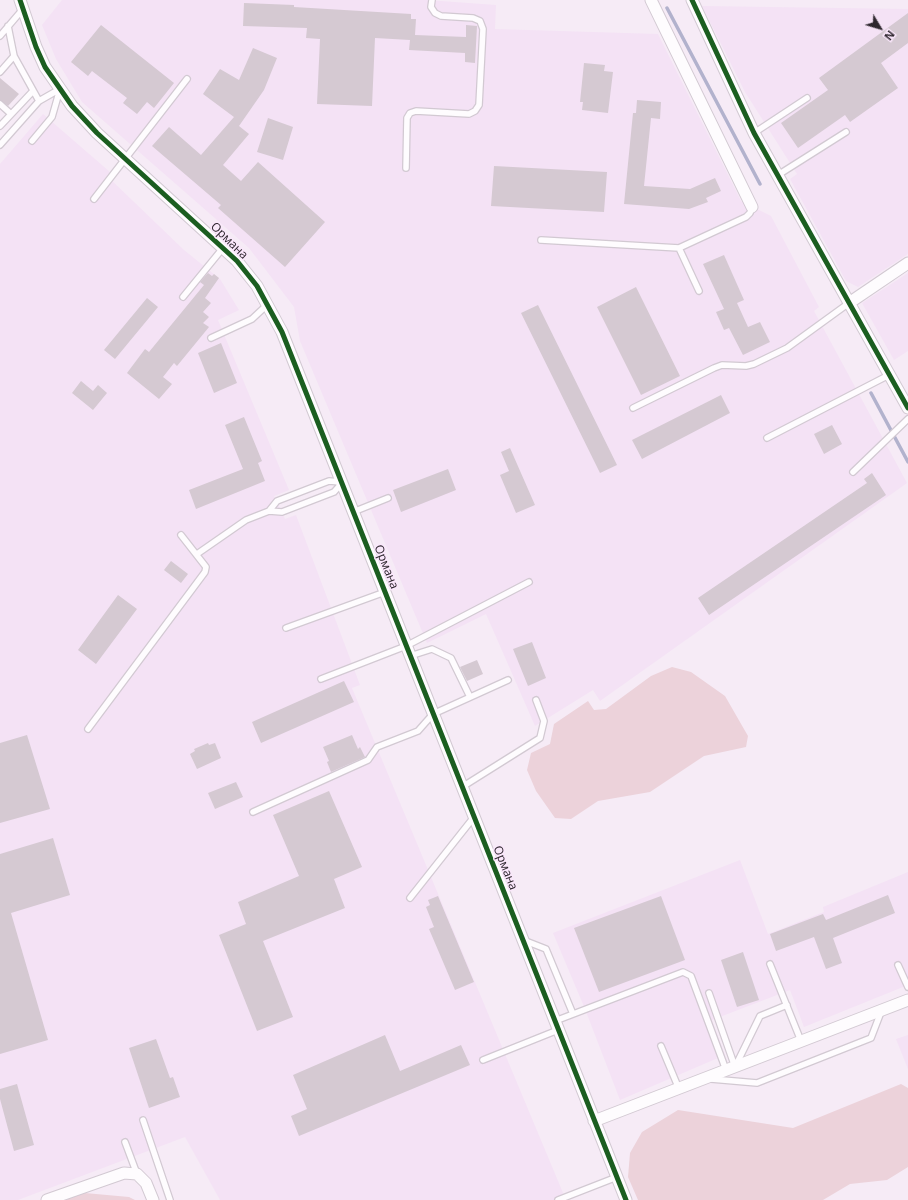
<!DOCTYPE html>
<meta charset="utf-8">
<style>
body{margin:0}
#map{position:relative;width:908px;height:1200px;overflow:hidden;background:#f6ebf6;font-family:"Open Sans",sans-serif}
canvas{display:block}
.north{position:absolute;left:860px;top:8px;width:40px;height:40px;-webkit-text-stroke:3px #fae7fb;paint-order:stroke;rotate:128deg;font-size:11px;font-weight:700;line-height:16px;text-align:center;color:#2e272e}
.north::after{content:'';display:block;margin:auto;width:14px;height:18px;background:#2e272e;clip-path:polygon(50% 0,100% 100%,50% 72%,0 100%)}
</style>
<div id="map">
<canvas width="908" height="1200"></canvas>
<div class="north">N</div>
</div>
<script>
const ctx = document.querySelector('canvas').getContext('2d');
ctx.lineJoin = 'round';
function fillPath(path, color) {
  ctx.fillStyle = color;
  ctx.fill(path, 'evenodd');
}
function poly(rows) {
  const path = new Path2D();
  for (const r of rows) {
    path.moveTo(r[0], r[1]);
    for (let i = 2; i < r.length; i += 2) path.lineTo(r[i], r[i + 1]);
  }
  return path;
}
function strokePath(path, color, width, dash) {
  ctx.strokeStyle = color;
  ctx.lineWidth = width;
  ctx.lineCap = dash ? 'butt' : 'round';
  ctx.setLineDash(dash || []);
  ctx.stroke(path);
}
function write(font, color, halo, rows, align = 'center') {
  ctx.font = font + ' "Open Sans",sans-serif';
  ctx.lineWidth = 3;
  ctx.setLineDash([]);
  ctx.textBaseline = 'middle';
  ctx.strokeStyle = halo;
  ctx.fillStyle = color;
  for (const [text, x, y, turn = 0] of rows) {
    ctx.save();
    ctx.translate(x, y);
    ctx.rotate((+turn || 0) * Math.PI / 180);
    ctx.textAlign = isNaN(turn) ? turn : align;
    if (halo) ctx.strokeText(text, 0, 0);
    ctx.fillText(text, 0, 0);
    ctx.restore();
  }
}
const built = poly([
 [62,0,427,0,496,5,495,29,658,34,741,201,771,216,819,307,814,311,907,483,600,701,593,690,535,726,486,614,427,643,300,341,294,307,249,248,82,102,56,59,42,25],
 [702,6,908,9,908,254,858,287,846,281,790,179,797,174,745,92],
 [43,114,110,172,107,176,184,250,220,279,239,310,218,320,289,490,274,496,285,519,296,515,360,685,352,688,566,1200,220,1200,185,1137,18,1200,0,1200,0,164],
 [908,273,908,351,894,360,862,303],
 [740,860,768,934,824,912,823,907,908,872,908,985,804,1027,790,990,712,1020,725,1055,620,1100,585,1009,553,933],
 [908,1035,908,1069,896,1039]
]);
const green = poly([
 [672,667,691,672,725,696,748,736,746,747,704,756,650,792,598,801,571,819,555,818,536,791,527,770,531,753,550,744,554,724,588,701,594,710,606,709,651,676],
 [901,1084,908,1088,908,1167,887,1180,850,1184,823,1200,638,1200,628,1177,630,1153,642,1132,678,1110,793,1128],
 [85,1193,129,1197,135,1200,65,1200]
]);
const stream = poly([
 [667,8,760,184],
 [871,393,908,462]
]);
const building = poly([
 [244,3,294,5,294,7,411,14,411,19,416,19,415,35,466,37,466,25,477,26,475,63,465,62,465,53,409,50,410,40,375,38,372,106,317,104,320,39,306,38,307,28,243,26],
 [908,13,908,43,881,63,898,88,850,122,845,115,798,148,781,123,828,90,819,78],
 [101,25,174,83,154,108,147,102,137,114,123,103,127,98,92,71,88,76,71,62],
 [253,48,277,58,264,90,239,126,249,134,223,165,241,181,258,162,325,222,285,267,218,208,221,205,152,146,169,127,201,155,234,117,203,94,220,69,239,80],
 [584,63,605,65,604,71,613,72,608,113,582,110,583,102,580,102],
 [0,78,19,94,8,106,0,100],
 [637,100,661,102,660,119,651,118,644,186,690,189,715,178,721,191,706,198,708,202,689,209,624,204,633,113,636,113],
 [268,118,293,127,283,160,257,152],
 [494,166,607,172,604,212,491,206],
 [724,255,744,300,737,303,748,327,760,322,770,342,743,355,729,328,724,330,716,312,724,309,703,264],
 [208,273,212,276,214,274,219,278,205,298,211,303,203,312,209,317,203,323,209,327,177,366,174,363,163,377,172,384,159,399,127,373,145,349,149,352,204,285,200,282],
 [636,287,680,376,641,395,597,307],
 [147,298,158,307,115,359,104,350],
 [538,305,617,465,600,473,521,313],
 [221,343,237,383,214,393,198,353],
 [81,381,93,391,98,385,107,393,93,410,72,393],
 [721,395,730,413,642,459,632,440],
 [244,417,262,461,258,463,265,481,196,509,189,490,243,469,225,425],
 [832,425,842,444,824,454,814,434],
 [510,448,535,505,516,513,500,475,509,471,501,452],
 [448,469,456,490,401,512,393,490],
 [872,473,886,495,709,615,698,598,867,483,864,479],
 [171,561,188,574,181,583,164,570],
 [118,595,137,609,96,664,78,650],
 [532,642,546,678,528,686,513,649],
 [477,660,483,674,467,681,460,667],
 [344,681,354,702,261,743,252,722],
 [27,735,50,809,0,823,0,743],
 [352,735,358,749,360,747,365,757,331,772,327,762,329,761,323,747],
 [208,743,209,745,215,743,221,758,197,769,190,754,195,751,194,749],
 [236,782,243,797,215,809,208,793],
 [329,791,362,867,334,879,345,908,263,941,293,1017,257,1031,219,935,246,924,238,902,299,876,273,815],
 [53,838,70,895,11,913,48,1040,0,1054,0,854],
 [888,895,895,913,833,938,842,963,826,969,814,937,776,951,770,934,823,914,826,920],
 [438,896,474,982,455,990,429,929,434,927,426,907,430,905,428,900],
 [661,896,685,960,599,992,574,928],
 [743,952,759,1000,737,1007,721,960],
 [385,1035,400,1071,461,1045,470,1065,299,1136,291,1116,307,1109,293,1075],
 [156,1039,170,1078,173,1077,180,1097,149,1108,129,1048],
 [17,1084,34,1145,14,1151,0,1099,0,1089]
]);
const service = poly([
 [8,26,14,56,39,101],
 [0,36,23,9],
 [0,72,14,56],
 [0,104,11,114],
 [0,126,33,91],
 [754,133,807,98],
 [32,141,52,117,60,89],
 [0,145,39,101,60,89],
 [406,168,407,118,410,113,416,111,469,114,475,111,479,105,483,29,480,21,473,18,441,16,435,13,431,7,432,0],
 [778,175,846,132],
 [94,199,187,79],
 [541,240,679,248,746,217,750,213,752,207],
 [679,248,699,291],
 [183,297,223,248],
 [211,338,252,319,267,305],
 [633,408,714,368,722,365,746,366,754,364,787,348,849,303],
 [767,438,889,375],
 [853,472,908,419],
 [269,511,282,512,334,492,342,483],
 [353,512,388,498],
 [197,554,246,520,269,511,277,501,329,481,341,482],
 [286,628,385,592],
 [410,656,432,649,451,658,470,697],
 [321,679,406,646,529,582],
 [88,729,205,572,206,567,181,535],
 [462,787,540,738,544,721,536,700],
 [253,812,368,760,377,747,418,731,433,714,508,680],
 [410,898,474,817],
 [523,940,546,949,573,1014],
 [770,964,801,1041],
 [898,965,908,987],
 [709,993,735,1067],
 [555,1021,683,972,691,976,726,1070],
 [661,1046,679,1089],
 [483,1060,558,1030],
 [736,1065,760,1016,787,1005],
 [711,1079,757,1083,871,1038,881,1012],
 [143,1120,170,1200],
 [125,1142,137,1174],
 [558,1200,617,1177]
]);
const minor = poly([
 [20,0,36,47,45,67,72,106,97,133,237,261,257,286,282,332,626,1200],
 [651,0,752,207],
 [692,0,754,133,908,408],
 [849,303,908,263],
 [594,1121,908,1000],
 [47,1200,124,1173,137,1174,146,1183,153,1200]
]);
const cycleway = poly([
 [20,0,36,47,45,67,72,106,97,133,237,261,257,286,282,332,626,1200],
 [692,0,754,133,908,408]
]);
const streetNames = [
 ["Ормана",229,241,44],
 ["Ормана",386,567,68],
 ["Ормана",505,868,68]
];
fillPath(built, '#f4e2f5');
fillPath(green, '#ecd2da');
strokePath(stream, '#b2b2cd', 3.5);
fillPath(building, '#d5c9d2');
strokePath(service, '#d2c9d2', 8);
strokePath(minor, '#d2c9d2', 13);
strokePath(service, '#fefcfe', 5.5);
strokePath(minor, '#fefcfe', 11);
strokePath(cycleway, '#1b5e20', 5);
write('12px', '#2e272e', '#fae7fb', streetNames);
</script>
